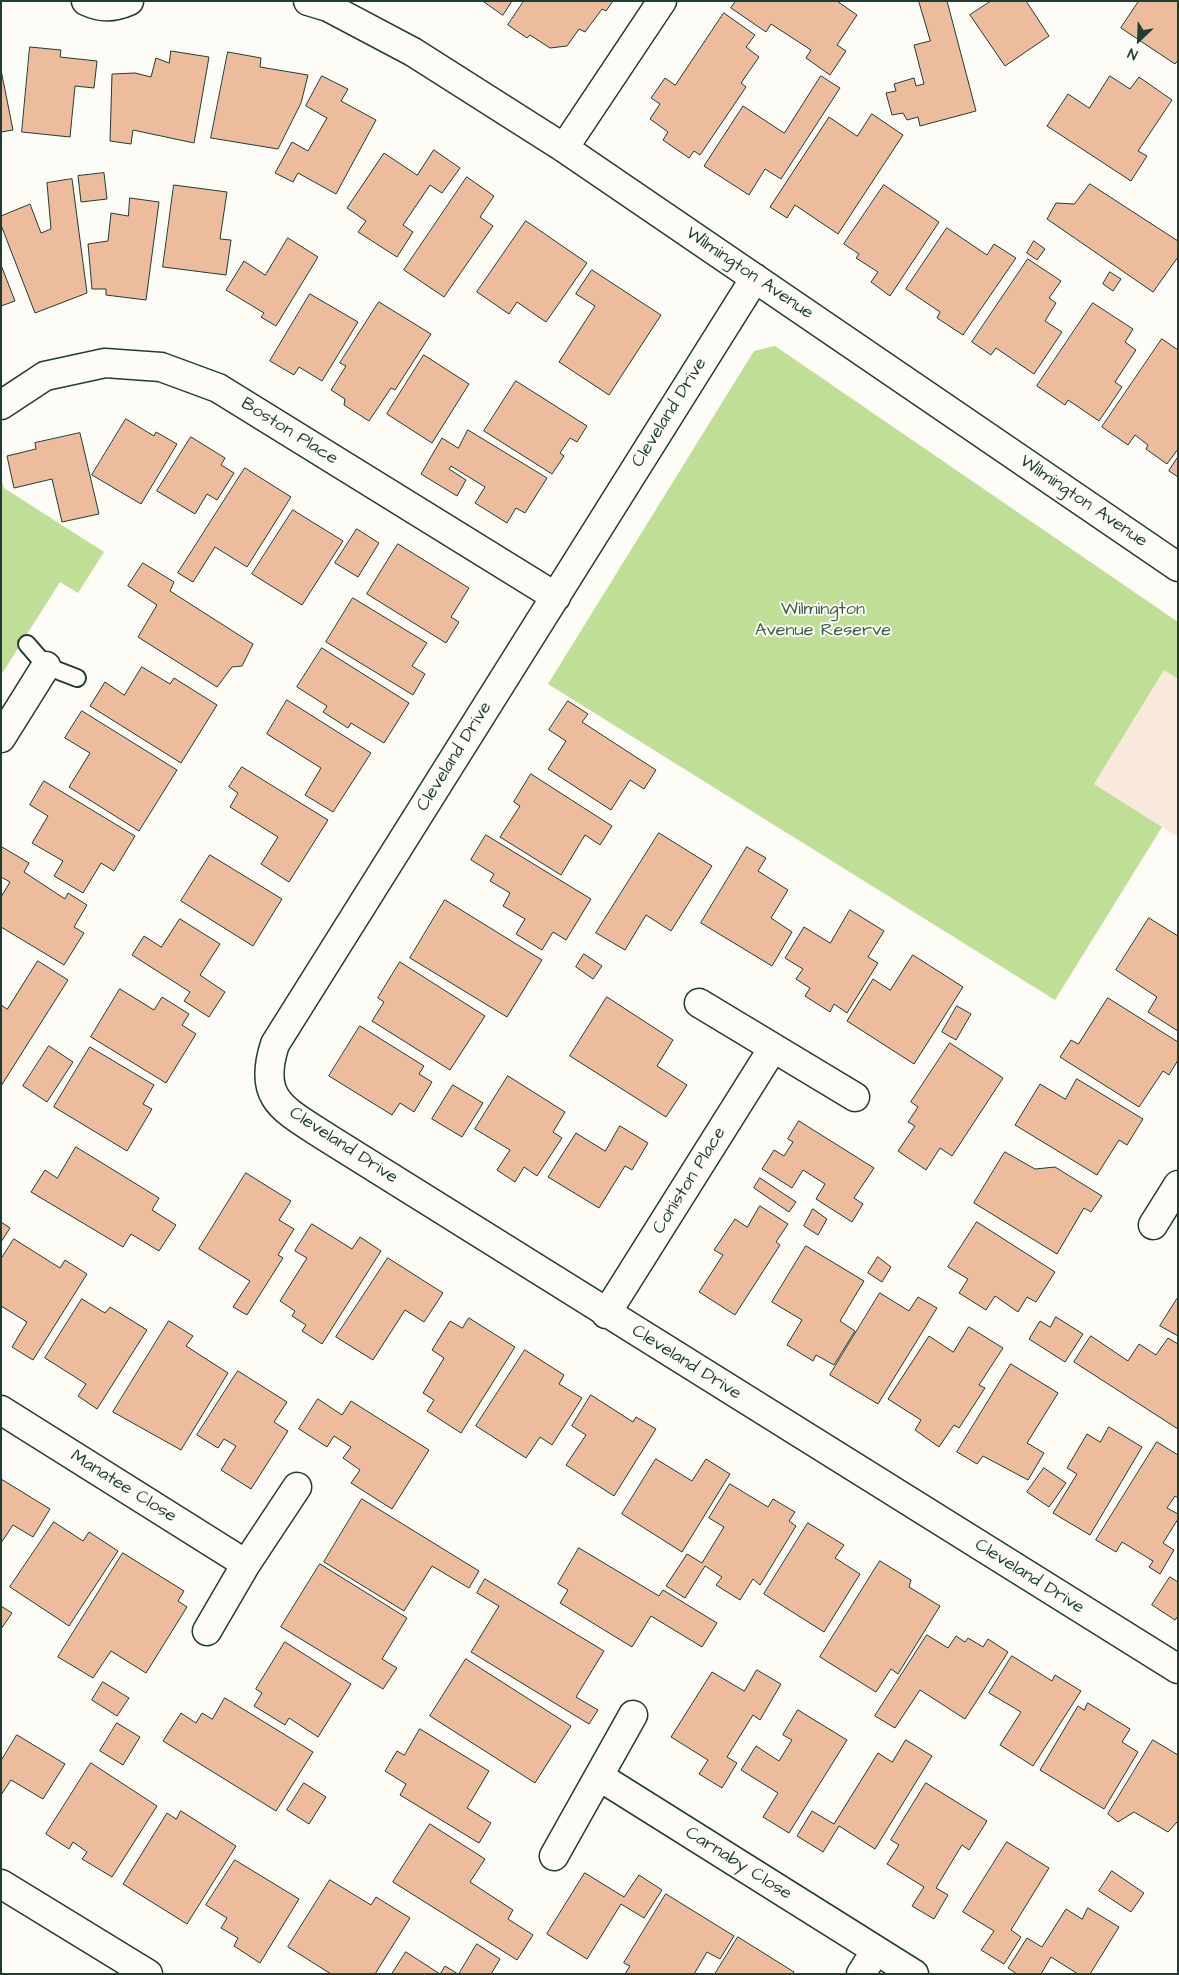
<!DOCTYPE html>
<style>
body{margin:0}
#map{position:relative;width:1179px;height:1975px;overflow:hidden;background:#fdfcf7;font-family:"Architects Daughter",sans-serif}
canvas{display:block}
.frame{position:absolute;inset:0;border:2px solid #1f3d34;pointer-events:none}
.north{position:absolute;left:1114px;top:15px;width:50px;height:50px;-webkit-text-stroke:4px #fdfcf7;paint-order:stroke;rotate:204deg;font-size:14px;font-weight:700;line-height:20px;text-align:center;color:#1f3d34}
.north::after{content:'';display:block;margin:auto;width:18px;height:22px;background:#1f3d34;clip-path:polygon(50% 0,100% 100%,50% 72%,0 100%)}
</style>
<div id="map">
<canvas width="1179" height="1975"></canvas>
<div class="frame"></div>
<div class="north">N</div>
</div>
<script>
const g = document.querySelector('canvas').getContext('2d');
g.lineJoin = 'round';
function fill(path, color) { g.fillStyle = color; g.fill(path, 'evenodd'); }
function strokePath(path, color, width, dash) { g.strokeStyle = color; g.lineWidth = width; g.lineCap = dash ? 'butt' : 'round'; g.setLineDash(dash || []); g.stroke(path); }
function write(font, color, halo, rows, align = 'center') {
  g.font = font + ' "Architects Daughter",sans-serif'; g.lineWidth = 4; g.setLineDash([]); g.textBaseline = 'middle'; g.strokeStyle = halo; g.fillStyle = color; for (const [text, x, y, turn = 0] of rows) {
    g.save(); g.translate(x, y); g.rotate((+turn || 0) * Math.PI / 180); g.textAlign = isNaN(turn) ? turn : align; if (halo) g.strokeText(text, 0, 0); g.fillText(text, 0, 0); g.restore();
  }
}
const built = new Path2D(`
 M1164,670L1178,679V837L1094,784Z`);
const green = new Path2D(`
 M775,346L1178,622V679L1164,670L1094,784L1162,827L1055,1000L548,684L754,351Z
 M1,480L4,488L104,552L78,593L60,582L1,675Z`);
const building = new Path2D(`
 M483,1H512L503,15Z
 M524,1H613L606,11L602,9L585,32L579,29L567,46L550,48L530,35L527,38L508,25Z
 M736,1H837L857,15L837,45L846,51L830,75L806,58L811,50L771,24L766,32L731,8Z
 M919,1H947L976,111L920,126L918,117L907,120L903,113L892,115L886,93L896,91L894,84L914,78L916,86L924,84L914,45L930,41Z
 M991,1H1026L1049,36L1005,66L970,15Z
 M1139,1H1178V60L1175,64L1121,28Z
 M724,13L755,35L746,47L759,57L741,83L746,87L700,155L694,151L689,158L663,140L668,132L650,119L660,104L651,98L665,78L675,85Z
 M30,47L61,50L60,57L97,61L94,88L75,86L70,137L22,132Z
 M171,51L209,57L194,143L133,130L131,144L110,141L112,74L135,73L151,77L156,58L169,63Z
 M228,52L261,58L260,67L308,75L301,103L278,149L211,138Z
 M1,70L13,130L1,132Z
 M322,76L348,89L341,101L376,120L336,194L298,173L293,182L275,173L292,142L308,151L327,118L306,106Z
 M821,76L840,88L781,179L765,169L749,195L704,166L743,106L784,133Z
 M1110,76L1130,89L1139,77L1172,100L1138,151L1147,156L1131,181L1047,126L1068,94L1089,108Z
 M872,114L903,135L838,234L795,205L787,218L770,207L829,117L857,136Z
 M434,150L460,168L442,193L430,185L403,225L413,232L397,257L358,232L366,221L347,208L384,153L417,175Z
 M104,173L107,199L81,202L78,176Z
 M467,177L494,196L480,217L493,226L444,297L404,270Z
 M72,179L87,293L35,313L1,225V216L30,204L41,233L51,229L47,183Z
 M1090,184L1178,241V257L1153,292L1047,219L1056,203L1074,204Z
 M174,185L227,192L220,239L231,240L226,275L163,267Z
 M884,185L939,222L890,296L871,282L878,272L856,258L859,254L844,244Z
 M130,198L159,202L146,300L106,295V289H92L88,244L108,241L111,213L128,216Z
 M526,221L587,263L546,322L517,302L509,314L477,292Z
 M947,228L987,255L994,244L1016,258L963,335L937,318L940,312L906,289Z
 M288,238L318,257L276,326L261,317L264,313L226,290L244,261L265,275Z
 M1034,241L1045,249L1037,260L1027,253Z
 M1028,259L1061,281L1049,298L1056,303L1045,321L1062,332L1034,374L996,348L991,355L972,342Z
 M1,265L15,301L1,306Z
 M592,270L661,315L609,395L559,362L595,306L576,294Z
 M1110,272L1121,279L1113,291L1103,284Z
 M310,294L358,322L322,381L299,367L294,375L270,361Z
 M379,302L431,334L395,390L391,388L369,421L344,405L345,399L331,390L346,366L340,363Z
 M1093,303L1133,329L1125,342L1136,350L1115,382L1122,387L1099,421L1068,400L1065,405L1037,386Z
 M1162,339L1178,350V449L1167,464L1146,449L1148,445L1135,435L1128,445L1102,427Z
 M424,355L469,384L432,443L387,414Z
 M516,381L587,426L577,442L570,438L560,453L564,456L552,474L484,431Z
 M126,419L154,436L156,432L177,444L141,504L92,475Z
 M468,430L547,478L525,513L516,508L507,523L475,503L485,487L451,466L449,469L466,480L457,496L421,474L442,438L458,448Z
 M80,433L99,514L62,522L52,479L14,488L7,456L36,449L35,443Z
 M191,437L225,458L221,465L234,473L217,500L207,494L195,514L157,491Z
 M1178,457V477L1169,471Z
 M245,468L291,497L247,567L215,547L193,582L178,573Z
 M293,510L343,541L302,605L252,574Z
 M357,529L379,543L358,577L335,563Z
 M398,544L469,588L451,617L459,622L446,643L367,594Z
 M143,563L174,582L170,591L253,644L242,666L232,667L217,687L138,637L157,605L128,586Z
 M353,598L427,643L412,666L425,674L413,695L326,642Z
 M322,648L409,703L384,743L351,723L348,728L323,712L327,706L297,687Z
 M142,667L170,684L174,678L217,705L181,763L90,706L105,682L124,695Z
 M287,700L371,753L333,812L305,795L321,768L267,734Z
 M568,701L588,714L582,722L656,770L644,789L630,780L611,810L548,769L566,741L549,730Z
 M82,711L177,770L139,831L69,787L90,753L65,738Z
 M242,767L328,820L289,882L261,864L278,837L230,807L238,793L229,787Z
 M531,774L612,826L600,845L585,835L561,875L500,837L520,806L514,802Z
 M44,781L135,836L114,871L101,863L83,893L54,876L63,861L32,843L48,816L30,805Z
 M659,833L712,866L671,931L646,915L625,950L596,933Z
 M486,835L591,899L566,940L553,932L542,950L516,934L525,919L503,906L510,893L490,881L494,874L471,860Z
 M2,847L29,863L24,872L65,899L68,893L87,905L74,927L84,933L64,965L1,927V897L10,882L1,877Z
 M747,847L766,858L758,871L788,890L771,918L792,932L772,966L701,923Z
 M210,855L282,899L253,946L181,901Z
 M445,900L542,960L507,1017L410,958Z
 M850,910L884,931L868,957L878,963L847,1013L834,1004L830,1012L805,996L810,988L796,979L803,969L785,958L804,927L830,943Z
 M1149,918L1178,936V1031L1148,1012L1157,997L1116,970Z
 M180,919L220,944L200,975L225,992L209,1017L184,1001L190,992L132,955L144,936L161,947Z
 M584,954L602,966L593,979L576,967Z
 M913,955L963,987L914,1064L847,1021L873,979L890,990Z
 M38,961L68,980L1,1086V1005L7,1009Z
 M400,962L485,1016L450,1070L372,1021L384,1002L378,998Z
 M120,989L154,1010L162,997L189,1014L182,1025L196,1034L166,1083L91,1037Z
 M607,997L673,1040L657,1066L687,1085L666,1117L570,1056Z
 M1108,998L1178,1042V1060L1169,1075L1163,1071L1139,1107L1060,1057L1071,1040L1078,1044Z
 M957,1006L971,1014L956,1040L942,1032Z
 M360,1026L424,1066L419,1074L432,1082L414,1112L400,1103L392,1115L329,1076Z
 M950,1043L1003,1078L952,1156L940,1148L926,1170L898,1151L915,1126L908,1122L918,1107L911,1102Z
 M49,1046L73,1062L47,1102L23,1086Z
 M90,1047L154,1085L143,1104L152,1109L127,1151L54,1107Z
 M508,1076L565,1112L553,1132L562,1138L537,1176L524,1167L515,1182L497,1170L510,1150L475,1129Z
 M1077,1079L1143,1119L1127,1145L1119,1140L1097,1175L1015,1125L1040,1084L1065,1099Z
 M453,1085L483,1103L462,1137L432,1119Z
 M799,1121L874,1168L854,1198L863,1204L852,1222L816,1199L825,1184L803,1170L792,1188L762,1169L774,1150L784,1156L793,1142L788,1139Z
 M620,1126L648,1143L632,1170L625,1166L599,1208L548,1177L576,1133L605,1151Z
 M76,1147L159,1198L152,1210L176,1225L159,1251L131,1234L123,1247L31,1192L45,1170L57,1178Z
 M1005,1152L1035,1169L1055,1167L1102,1196L1091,1212L1084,1208L1057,1254L974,1203Z
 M246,1173L291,1201L279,1220L294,1229L278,1255L283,1258L247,1315L233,1307L250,1281L199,1249Z
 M760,1178L796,1202L789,1212L754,1188Z
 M760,1206L788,1224L776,1242L780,1245L735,1315L699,1292L723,1255L714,1250L735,1219L747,1227Z
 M813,1209L827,1219L818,1235L804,1226Z
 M1,1222L10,1228L1,1242Z
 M977,1222L1055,1272L1036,1302L1027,1297L1018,1312L995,1296L986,1310L959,1293L968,1279L948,1267Z
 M312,1224L352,1249L360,1237L381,1251L322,1344L302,1331L306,1325L292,1316L295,1311L280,1301L307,1258L295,1251Z
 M14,1239L60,1268L65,1260L87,1274L33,1360L12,1347L27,1322L1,1306V1259Z
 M806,1246L864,1281L840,1321L855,1331L834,1365L816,1355L813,1361L787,1345L802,1320L772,1302Z
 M878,1257L891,1267L882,1282L868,1273Z
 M388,1258L443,1293L424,1322L405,1310L373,1360L336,1337Z
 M880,1293L909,1311L918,1297L937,1308L878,1404L830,1375Z
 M82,1299L105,1313L110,1307L147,1330L97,1409L78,1396L86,1384L45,1358Z
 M1177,1299L1178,1300V1336L1160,1326Z
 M1056,1317L1083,1334L1065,1362L1029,1339L1040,1321L1050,1327Z
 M469,1318L515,1347L461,1433L427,1411L434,1400L423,1393L444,1358L432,1350L450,1321L462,1328Z
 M169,1321L193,1336L186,1346L228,1373L181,1450L113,1412Z
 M969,1327L1003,1348L979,1385L985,1388L959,1428L954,1425L939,1447L915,1430L921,1420L888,1399L929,1336L953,1352Z
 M1091,1336L1128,1361L1139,1344L1156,1355L1168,1338L1178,1344V1429L1074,1362Z
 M525,1350L564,1375L559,1384L582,1398L552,1445L540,1437L526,1458L476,1426Z
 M1011,1364L1058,1393L1027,1443L1044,1453L1028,1480L983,1456L977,1464L957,1452Z
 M238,1371L287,1402L274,1422L288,1431L251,1489L221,1470L236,1446L224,1439L218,1448L197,1435Z
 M591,1395L633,1422L636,1417L656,1429L614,1496L566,1465L586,1435L572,1426Z
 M318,1399L342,1415L351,1401L429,1450L392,1509L351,1483L360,1470L343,1458L351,1447L334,1436L327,1447L299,1429Z
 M1109,1427L1142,1447L1090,1535L1053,1513L1077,1474L1067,1468L1087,1434L1100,1442Z
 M1157,1442L1178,1455V1498L1175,1496L1167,1508L1178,1514V1519L1163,1543L1174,1550L1160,1574L1149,1567L1153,1561L1122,1542L1116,1552L1096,1540Z
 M656,1459L692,1481L706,1459L730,1474L682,1552L622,1514Z
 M1044,1468L1066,1483L1049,1507L1027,1492Z
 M1,1479L50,1509L33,1537L13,1525L1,1543Z
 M730,1484L768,1507L773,1499L795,1512L789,1521L796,1526L760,1585L753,1579L740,1600L716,1585L722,1577L705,1566L685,1598L666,1586L687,1554L702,1563L724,1527L709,1518Z
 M362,1499L479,1571L469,1588L432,1566L404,1611L324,1562Z
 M54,1522L83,1541L89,1532L118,1551L69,1626L10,1587Z
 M808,1523L844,1545L835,1558L860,1574L824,1632L764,1594Z
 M579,1548L659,1596L663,1590L717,1623L702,1647L651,1616L632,1647L560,1603L568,1590L558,1584Z
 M123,1553L184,1591L178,1601L187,1607L146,1673L111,1651L93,1678L58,1657Z
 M880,1561L911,1580L909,1587L940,1606L898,1674L891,1669L876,1692L820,1657Z
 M320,1564L407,1618L382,1659L397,1668L383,1689L281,1627Z
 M1170,1577L1178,1582V1616L1175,1620L1152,1605Z
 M485,1579L604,1651L576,1697L598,1710L589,1724L471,1652L499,1606L477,1593Z
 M1,1606L12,1613L1,1629Z
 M927,1635L948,1648L956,1636L965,1642L968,1638L983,1647L988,1639L1008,1652L965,1719L920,1690L895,1728L875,1716Z
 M285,1642L351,1684L318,1737L289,1718L285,1725L254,1706L262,1693L256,1689Z
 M1012,1656L1052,1681L1055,1675L1081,1691L1033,1766L1000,1745L1021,1712L989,1693Z
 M466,1659L571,1726L535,1783L430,1716Z
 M757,1670L781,1684L760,1720L753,1715L727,1757L737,1763L722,1788L699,1774L708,1760L671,1737L712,1672L744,1691Z
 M103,1682L129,1698L117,1716L92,1700Z
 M225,1698L313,1752L276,1811L163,1741L181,1713L196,1723L202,1713L212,1719Z
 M1088,1703L1130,1729L1122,1742L1138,1752L1104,1809L1040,1770L1078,1706L1084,1710Z
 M798,1710L847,1740L789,1833L763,1817L778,1793L741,1770L756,1746L779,1761L792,1740L783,1735Z
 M117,1723L140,1737L123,1765L100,1751Z
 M420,1729L489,1771L467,1808L491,1823L479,1843L400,1795L406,1784L385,1771L397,1751L404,1755Z
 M17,1735L65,1764L43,1799L11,1780L1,1795V1761Z
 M906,1740L932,1756L875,1849L839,1826L823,1852L797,1836L812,1811L834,1824L878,1753L892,1762Z
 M1153,1740L1178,1755V1821L1168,1832L1134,1812L1118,1822L1108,1814Z
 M91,1763L157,1806L112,1877L82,1859L87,1852L73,1842L69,1849L46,1834Z
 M304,1783L326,1797L309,1824L287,1810Z
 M926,1783L987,1821L969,1850L962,1845L936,1888L948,1895L934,1919L912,1906L924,1887L887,1864L899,1845L891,1840Z
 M181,1811L236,1846L187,1924L123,1884L167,1813L176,1819Z
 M430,1824L485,1859L470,1882L513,1910L508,1919L533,1935L517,1960L393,1882Z
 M1007,1842L1049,1868L1011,1930L1021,1937L1004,1964L981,1950L994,1931L963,1912Z
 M235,1860L299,1899L260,1963L234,1946L238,1938L221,1928L227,1918L206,1905Z
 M1112,1871L1144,1893L1131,1912L1099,1891Z
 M585,1873L624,1897L639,1875L662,1890L644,1918L621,1904L587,1959L547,1934Z
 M330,1880L371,1905L376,1897L410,1918L375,1974H331L288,1947Z
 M666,1894L734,1936L720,1959L707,1952L694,1974H625L630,1966L624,1963Z
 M1088,1908L1119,1927L1090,1974H1078L1051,1957L1041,1974H1017L1008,1968L1027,1938L1042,1947L1066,1909L1082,1919Z
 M738,1937L794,1972L793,1974H715Z
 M477,1944L500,1959L491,1974H459Z
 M406,1952L440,1974L445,1966L458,1974H392Z`);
const lane = new Path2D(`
 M27,644L46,666L77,678`);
const street = new Path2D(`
 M86,1C101,8 113,8 129,1
 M308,1L328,7L413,52L564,148L1178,567
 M564,148L662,1
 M755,278L275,1044C257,1099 283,1109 326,1137L1178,1669
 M1,405L45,376L105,363L161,367L218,388L556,597
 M1,738L46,666
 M699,1003L855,1097
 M1153,1225L1178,1185
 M606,1314L773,1048
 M1,1410L246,1564
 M207,1631L246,1564L297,1487
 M600,1777L914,1974
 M554,1856L633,1715
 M1,1884L148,1974
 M861,1974L876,1950`);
const streetNames = [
 ["Wilmington Avenue",749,274,34],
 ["Cleveland Drive",670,413,-58],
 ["Boston Place",289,432,32],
 ["Wilmington Avenue",1083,502,34],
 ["Cleveland Drive",455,757,-58],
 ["Cleveland Drive",343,1146,33],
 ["Coniston Place",690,1181,-58],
 ["Cleveland Drive",686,1363,32],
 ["Manatee Close",123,1487,32],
 ["Cleveland Drive",1029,1577,32],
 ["Carnaby Close",738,1864,32]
];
const parkNames = [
 ["Wilmington",823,610],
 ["Avenue Reserve",823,631]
];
fill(built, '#f8e9dc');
fill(green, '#bfde96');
fill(building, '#ecbc9c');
strokePath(building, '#1f3d34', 1);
strokePath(lane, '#1f3d34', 20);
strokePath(street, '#1f3d34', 31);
strokePath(lane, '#fdfcf7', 16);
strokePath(street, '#fdfcf7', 28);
write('18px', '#1f3d34', '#fdfcf7', streetNames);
write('18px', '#3f5d48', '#fdfcf7', parkNames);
</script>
